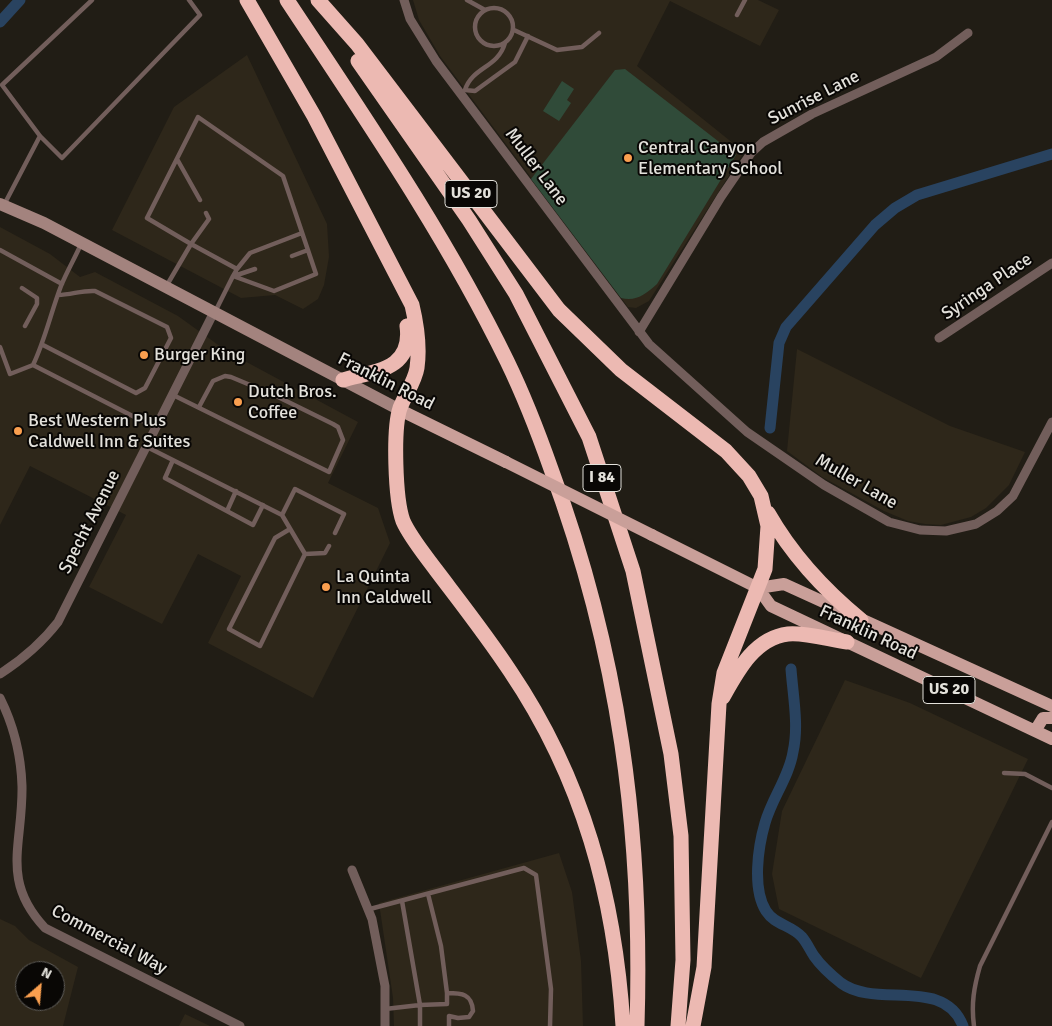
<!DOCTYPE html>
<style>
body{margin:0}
#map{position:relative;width:1052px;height:1026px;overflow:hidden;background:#211d15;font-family:Signika,sans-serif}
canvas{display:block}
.north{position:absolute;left:15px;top:961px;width:50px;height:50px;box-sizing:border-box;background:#090705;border:1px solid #605e5b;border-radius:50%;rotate:27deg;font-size:14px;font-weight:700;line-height:20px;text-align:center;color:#e3e1db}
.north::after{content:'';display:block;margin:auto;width:18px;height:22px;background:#fa9f4f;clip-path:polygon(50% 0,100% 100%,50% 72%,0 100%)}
</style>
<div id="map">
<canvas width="1052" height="1026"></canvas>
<div class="north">N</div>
</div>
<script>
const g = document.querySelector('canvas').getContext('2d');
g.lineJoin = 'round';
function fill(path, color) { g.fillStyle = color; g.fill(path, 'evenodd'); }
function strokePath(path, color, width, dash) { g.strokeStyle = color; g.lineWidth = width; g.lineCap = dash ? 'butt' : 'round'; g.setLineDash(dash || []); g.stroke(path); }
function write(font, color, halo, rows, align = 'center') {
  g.font = font + ' Signika,sans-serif'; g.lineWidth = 4; g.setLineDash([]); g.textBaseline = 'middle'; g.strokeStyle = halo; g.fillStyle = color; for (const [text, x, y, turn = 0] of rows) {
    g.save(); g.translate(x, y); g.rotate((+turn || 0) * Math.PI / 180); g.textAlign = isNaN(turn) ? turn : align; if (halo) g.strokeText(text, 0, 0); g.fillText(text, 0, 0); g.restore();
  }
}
const built = new Path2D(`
 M413,0H758L779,10L760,46L670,1L637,66L744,152L649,301L636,308L628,307L440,56L419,20Z
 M247,55L327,224L329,257L324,285L318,299L303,309L275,295L241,298L112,230L174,107Z
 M0,227L50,254L80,277L95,272L178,316L228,352L358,422L328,483L378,508L390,543L313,698L208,643L241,576L198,554L162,624L89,587L126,515L30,466L0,525Z
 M797,349L950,426L1025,452L1009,485L986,508L971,517L941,525L925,524L908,521L884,511L822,477L787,451Z
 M845,680L910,703L1028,759L921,978L779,909L772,874L782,811Z
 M559,853L572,892L581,961L583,1026H394L393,998L379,903Z
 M0,919L15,926L29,940L78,967L63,1026H0ZM25,971H55V1001H25Z
 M185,1014L210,1026H179Z`);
const green = new Path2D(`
 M625,69L736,155L657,284C646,294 636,302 621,298L531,179L615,70Z
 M562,81L574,89L567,100L571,103L559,121L543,111Z`);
const canal = new Path2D(`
 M0,22L20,0
 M770,428L779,343L786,327L875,225L895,208L917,195L1052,154
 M791,669C793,696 799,726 793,752C789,777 772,798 765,823C758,847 752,889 766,911C775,925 791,925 802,937C807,943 810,950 814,956C821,966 831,975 841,983C876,1009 944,976 963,1026`);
const lane = new Path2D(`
 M92,0L2,85L40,136L62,158L200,15L189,0
 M467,0L485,10
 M475 27a19 19 0 1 1 38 0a19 19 0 1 1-38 0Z
 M737,15L745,0
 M514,30L557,50L582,47L599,33
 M505,43C498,68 472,67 465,90L475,91L515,62L528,36
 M177,159L200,200
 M5,203L40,136
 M206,213L209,219L191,244L237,269L233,276
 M81,244C75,258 67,271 61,286C51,312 45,340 33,365L156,428
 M0,250L62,284
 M292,256L308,250
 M237,269L250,253L302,233
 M234,276L255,269
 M167,285L191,244L147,218L198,117L283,176L316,274L274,291L233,276L215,312
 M22,288L37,298V304L25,326
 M43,345L136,393L145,388L171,338L167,327L95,291C82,290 71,295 58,295
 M0,347L10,374L33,365
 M173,395L329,472L343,440L338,427L333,424L274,395L231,377L225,376L213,381L199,407
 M147,447L282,515L305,554L260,646L229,629L275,538L290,529
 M173,460L165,478L253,525L263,505
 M227,511L236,491
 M282,515L295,489L344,514L335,533
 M305,554L325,553L329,546
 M1004,773L1025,774L1052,788
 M428,894L441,946L447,993
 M402,901L420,1005L447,1004V993C462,993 472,994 473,1011L469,1017L458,1018L449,1016V1026
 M370,909L524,868L536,875L551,989L550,1026
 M385,1009L420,1005V1026
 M974,1026C971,1004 974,987 980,966L1052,822`);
const street = new Path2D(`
 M404,0L410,19L436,61L649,344L747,432L824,485L889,522L920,530L946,531L976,524L997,511L1013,496L1052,422
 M639,332L721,197L751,153L763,142L812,114L936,57L968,33
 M939,338L1052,263
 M0,674C23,659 41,644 58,622L214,312
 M0,698C14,726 21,755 22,786C23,845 0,880 45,928L240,1026
 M352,870L372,919L385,986V1026`);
const secondary = new Path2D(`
 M0,204L44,223L400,410`);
const primary = new Path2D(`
 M400,410L506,462
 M652,535L758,588L771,606L1052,739
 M758,588L784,584L1052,706
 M1035,731L1043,718H1052`);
const highway = new Path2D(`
 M247,0L314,116L412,305C417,326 420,347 417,368C415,381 405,395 400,408C393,429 395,499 403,521C410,537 425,555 436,570C461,603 487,636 510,671C583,779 615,897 623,1026
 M287,0C365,118 445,234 507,361C524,396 538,432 551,469C619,653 643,831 637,1026
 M318,0L357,44L559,310L621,370L726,451L749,476L761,496L768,526L765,569L724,673L719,704L704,967L693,1026
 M358,61L469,220L516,294L589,437L633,571L671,754L681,836L683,960L678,1026
 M343,380C375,371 413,370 407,326
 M768,513C792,555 823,589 861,620
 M723,697C738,670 755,638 788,634C804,632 831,640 847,642`);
const primaryBridge = new Path2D(`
 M506,462L652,535`);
const markers = [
 [628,158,5,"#fa9f4f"],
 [144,355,5,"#fa9f4f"],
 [238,402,5,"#fa9f4f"],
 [18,431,5,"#fa9f4f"],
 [326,587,5,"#fa9f4f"]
];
const shields = [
 [471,194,52],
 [602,478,38],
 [949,690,52]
];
const shieldNames = [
 ["US 20",471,194],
 ["I 84",602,478],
 ["US 20",949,690]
];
const streetNames = [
 ["Sunrise Lane",814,98,-27],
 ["Muller Lane",536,167,53],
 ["Syringa Place",987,287,-34],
 ["Franklin Road",386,382,27],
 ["Muller Lane",856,482,30],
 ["Specht Avenue",90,522,-63],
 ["Franklin Road",868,633,25],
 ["Commercial Way",109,940,28]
];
const poiNames = [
 ["Central Canyon",638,148],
 ["Elementary School",638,169],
 ["Burger King",154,355],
 ["Dutch Bros.",248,392],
 ["Coffee",248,413],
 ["Best Western Plus",28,421],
 ["Caldwell Inn & Suites",28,442],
 ["La Quinta",336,577],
 ["Inn Caldwell",336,598]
];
fill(built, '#2e271a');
fill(green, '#304b39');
strokePath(canal, '#294360', 11);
strokePath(lane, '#725e5b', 4.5);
strokePath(street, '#725e5b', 9);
strokePath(secondary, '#a3837e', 12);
strokePath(primary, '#c99f99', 12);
strokePath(highway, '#ecb9b2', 15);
strokePath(primaryBridge, '#c99f99', 12);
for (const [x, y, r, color] of markers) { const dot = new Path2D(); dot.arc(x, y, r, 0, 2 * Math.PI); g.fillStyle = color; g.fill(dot); strokePath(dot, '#090705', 2); }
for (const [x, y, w] of shields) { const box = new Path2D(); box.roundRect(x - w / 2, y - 13.5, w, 27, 4); g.fillStyle = '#090705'; g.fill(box); strokePath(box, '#e3e1db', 1); }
write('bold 16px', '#e3e1db', null, shieldNames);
write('18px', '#e3e1db', '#090705', streetNames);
write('18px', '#e3e1db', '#090705', poiNames, 'left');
</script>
